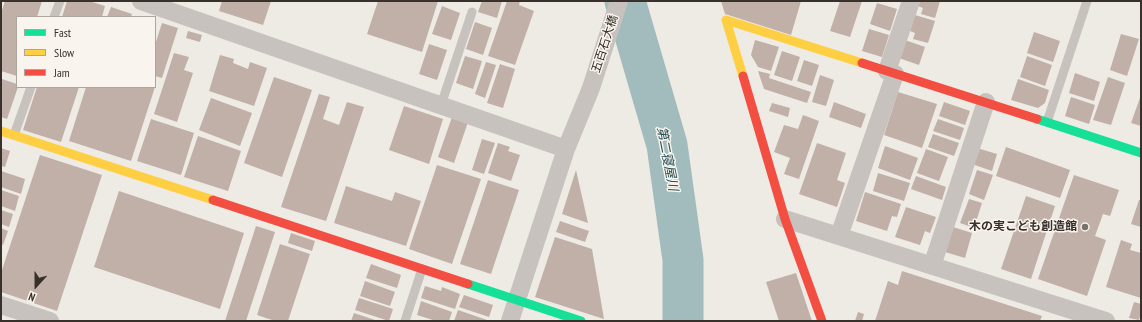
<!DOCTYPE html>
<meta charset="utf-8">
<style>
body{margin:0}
#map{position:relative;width:1142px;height:322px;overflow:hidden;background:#eeeae4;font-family:"PT Sans Narrow",sans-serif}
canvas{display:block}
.frame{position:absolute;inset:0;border:2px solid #38302b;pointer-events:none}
.legend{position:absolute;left:16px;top:16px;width:140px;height:72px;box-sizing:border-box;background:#f9f4ed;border:1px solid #aca69f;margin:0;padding:5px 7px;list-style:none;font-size:12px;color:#38302b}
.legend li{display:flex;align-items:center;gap:8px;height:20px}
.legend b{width:20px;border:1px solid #aca69f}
.north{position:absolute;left:16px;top:266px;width:40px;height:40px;-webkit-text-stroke:3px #f9f4ed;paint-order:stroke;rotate:201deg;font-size:11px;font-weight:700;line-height:16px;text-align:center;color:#38302b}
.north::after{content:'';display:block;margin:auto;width:14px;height:18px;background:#38302b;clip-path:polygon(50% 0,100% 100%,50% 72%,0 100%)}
</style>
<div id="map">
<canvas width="1142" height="322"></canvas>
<div class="frame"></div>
<ul class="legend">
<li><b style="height:5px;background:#16e098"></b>Fast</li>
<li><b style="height:5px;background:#ffcf43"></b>Slow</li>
<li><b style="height:5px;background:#f24e42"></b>Jam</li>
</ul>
<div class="north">N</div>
</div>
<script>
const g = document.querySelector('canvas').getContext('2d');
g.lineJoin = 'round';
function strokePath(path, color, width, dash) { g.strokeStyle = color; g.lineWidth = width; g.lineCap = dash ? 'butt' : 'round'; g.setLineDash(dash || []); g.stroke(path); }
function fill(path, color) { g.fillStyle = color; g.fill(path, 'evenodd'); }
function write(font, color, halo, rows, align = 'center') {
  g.font = font + ' "PT Sans Narrow","Noto Sans JP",sans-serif'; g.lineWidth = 3; g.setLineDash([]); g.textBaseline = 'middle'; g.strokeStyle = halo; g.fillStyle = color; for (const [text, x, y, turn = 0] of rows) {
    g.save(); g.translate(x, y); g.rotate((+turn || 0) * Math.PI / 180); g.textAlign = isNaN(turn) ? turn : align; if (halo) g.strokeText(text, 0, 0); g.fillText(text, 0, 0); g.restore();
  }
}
const river = new Path2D(`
 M625,1L667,145L683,260V321`);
const building = new Path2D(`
 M5,1H42L37,17H17V76L1,71V13Z
 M67,1H89L105,6L102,17H62Z
 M222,1H271L263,25L219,11Z
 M378,1H438L422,52L367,34Z
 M482,1H502L497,18L478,12Z
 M507,1H520L519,5L534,11L515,65L488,56Z
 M721,1H801L791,35L725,14Z
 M840,1H862L850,37L830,31Z
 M920,1H940L935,18L921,14L923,8L918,6Z
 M877,3L897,9L890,31L870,24Z
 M442,6L460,13L451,40L432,34Z
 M111,7L132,14L131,17H107Z
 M915,15L935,21L928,43L913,39L915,33L910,31Z
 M475,22L492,28L483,55L466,49Z
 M162,23L178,28L162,78L155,76V45Z
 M869,29L889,35L882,57L862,51Z
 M188,31L202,35L200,42L186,38Z
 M1034,32L1060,41L1053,62L1027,53Z
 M1121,34L1139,39L1127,76L1110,70Z
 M902,39L925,47L919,65L896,57Z
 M755,40L779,47L771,71L758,67L751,55Z
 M429,44L447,50L437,80L419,74Z
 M782,51L800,57L792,81L774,75Z
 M174,53L189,57L184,70L193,73L177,122L154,114Z
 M220,55L234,59L233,63L248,69L250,62L267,68L254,106L209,91Z
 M465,56L482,61L473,89L456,83Z
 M1027,56L1052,65L1045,86L1020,77Z
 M804,60L819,65L812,86L797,81Z
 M486,62L496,65L485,98L475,94Z
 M500,64L515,69L503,108L487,103Z
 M758,71L770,74L769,78L811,92L807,103L764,89Z
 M1075,73L1100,82L1094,101L1069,93Z
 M820,75L834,80L826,106L812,102Z
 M274,77L312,90L282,177L244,163Z
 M1108,77L1125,83L1111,125L1093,120Z
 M2,79L17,84V87H18L7,119L1,117Z
 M1018,79L1049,90L1045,103L1038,108L1011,100Z
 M37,87H79L61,142L23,130Z
 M86,87H155L131,161L69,141Z
 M898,92L937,104L922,148L884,135Z
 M319,94L330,97L323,119L339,125L347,102L364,107L326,221L281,207Z
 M1141,95V126L1131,123Z
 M1071,97L1095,105L1089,124L1065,116Z
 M211,98L252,113L240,146L199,130Z
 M834,102L866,114L861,128L829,117Z
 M944,102L970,111L965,125L939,116Z
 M772,103L790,108L788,117L769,111Z
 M404,106L443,119L429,164L389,150Z
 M803,115L819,121L799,179L784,174L790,158L774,152L784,125L798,129Z
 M452,117L468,122L454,163L438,157Z
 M151,119L194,133L181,175L137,161Z
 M938,119L964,128L960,140L933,131Z
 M933,134L959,143L954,156L928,147Z
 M198,136L241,151L228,191L184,177Z
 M482,139L495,143L484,174L472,170Z
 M498,143L510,147L508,151L520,155L511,181L488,173Z
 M817,143L846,153L837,180L845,183L837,207L799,194Z
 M885,146L918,158L910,180L878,168Z
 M1006,147L1070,170L1060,198L996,176Z
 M1,148L10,151L5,167L1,166Z
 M977,148L997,154L992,171L972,164Z
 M926,149L948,157L939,181L917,173Z
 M40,155L102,175L57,311L1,292V273Z
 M437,165L481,179L452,264L409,249Z
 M576,170L588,223L562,214Z
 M977,170L993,175L984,200L969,194Z
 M1,171L25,179L21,194L1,187Z
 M878,173L910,183L904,201L873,191Z
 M1074,175L1119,190L1110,216L1103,214L1095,236L1106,240L1087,296L1038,279Z
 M916,176L946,187L942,200L911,189Z
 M488,180L519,190L491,274L460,264Z
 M346,186L392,201L395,192L421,201L406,246L334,223Z
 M1,190L19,196L15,211L1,206Z
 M119,191L244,233L220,309L94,267Z
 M865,192L901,204L897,217L892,216L887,231L856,221Z
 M1026,196L1055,206L1031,279L1001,269Z
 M969,199L982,203L974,228L960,223Z
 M1139,200H1141V227L1131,224Z
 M906,207L936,217L930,233L925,231L920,245L895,237Z
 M1,210L13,214L9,227L1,224Z
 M560,221L589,231L585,242L556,232Z
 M256,226L275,232L246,321H225Z
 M953,227L972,233L965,258L945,252Z
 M1,228L8,231L3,245L1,244Z
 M291,233L315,241L312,251L288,243Z
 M555,237L592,249L604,319L535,297Z
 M1121,240L1132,244L1130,250L1141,253V298L1106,287Z
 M280,244L310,254L288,321H275L257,315Z
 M371,264L401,275L397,288L366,278Z
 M902,271L1042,316L1040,321H875L888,281L898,285Z
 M796,273L812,321H779L766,282Z
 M365,281L395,292L390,306L360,296Z
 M425,286L441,291L442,287L460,294L455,309L421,298Z
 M464,295L493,305L489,317L459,307Z
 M359,298L393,309L389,321L355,310Z
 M421,301L452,312L449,321H436L417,315Z
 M1134,302L1141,304V312L1139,320L1129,318Z
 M458,310L490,321H454Z
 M858,312L864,314L862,321H855Z
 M354,313L378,321H351Z`);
const lane = new Path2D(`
 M54,17L60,1
 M441,105L472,12
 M1047,122L1087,1
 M14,135L31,87
 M405,321L422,269`);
const street = new Path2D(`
 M141,1L566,149
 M887,71L911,1
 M785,219L1106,321
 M839,236L895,74
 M932,266L986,102
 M1,305L50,321
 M510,321L566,149L591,88L619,1`);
const fast = new Path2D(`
 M1037,119L1141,153
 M468,284L581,321`);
const slow = new Path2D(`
 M743,76L726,20L862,63
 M1,131L213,200`);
const jam = new Path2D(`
 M862,63L1037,119
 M743,76L785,219L822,321
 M213,200L468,284`);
const markers = [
 [1085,227,4,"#78716c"]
];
const streetNames = [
 ["五百石大橋",605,44,-72]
];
const poiNames = [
 ["木の実こども創造館",1077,227]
];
const waterNames = [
 ["第二寝屋川",667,159,79]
];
strokePath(river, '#a2bcbd', 41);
fill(building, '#c0b0a8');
strokePath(lane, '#c7c2bd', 9);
strokePath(street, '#c7c2bd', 18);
strokePath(fast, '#16e098', 9);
strokePath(slow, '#ffcf43', 9);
strokePath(jam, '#f24e42', 9);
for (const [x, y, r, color] of markers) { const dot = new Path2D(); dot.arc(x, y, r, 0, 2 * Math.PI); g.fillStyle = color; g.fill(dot); strokePath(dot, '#f9f4ed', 1.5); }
write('12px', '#38302b', '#f9f4ed', streetNames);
write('bold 12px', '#38302b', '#f9f4ed', poiNames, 'right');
write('italic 13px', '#244f56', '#f9f4ed', waterNames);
</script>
